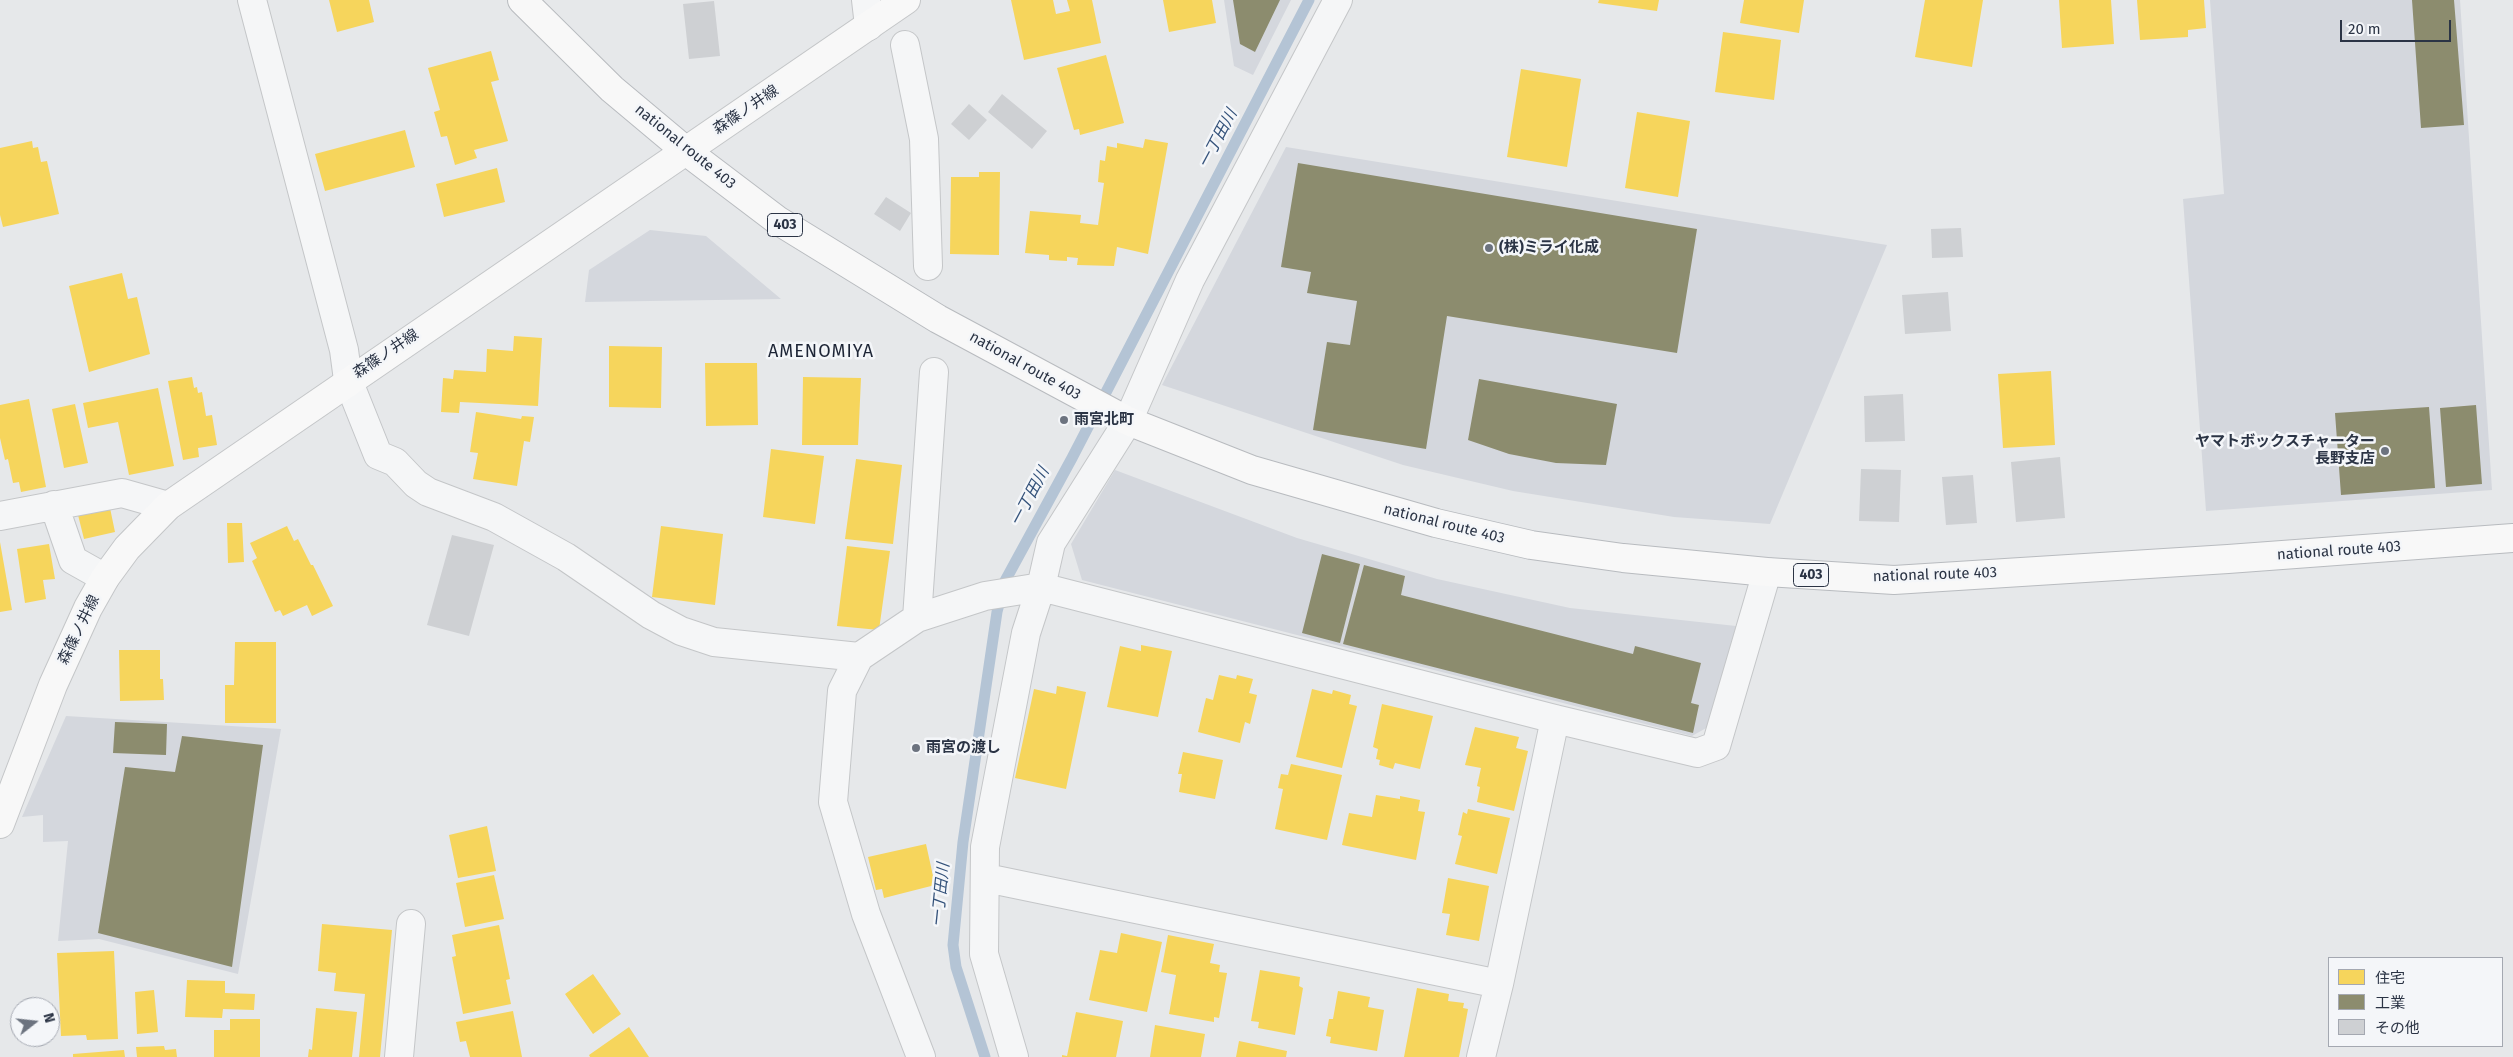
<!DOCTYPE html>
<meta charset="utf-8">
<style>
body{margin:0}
#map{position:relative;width:2513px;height:1057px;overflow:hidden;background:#e6e8ea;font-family:"Fira Sans","Noto Sans JP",sans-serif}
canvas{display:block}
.legend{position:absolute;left:2328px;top:957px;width:175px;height:90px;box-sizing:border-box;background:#f4f6f9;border:1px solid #a4a8b1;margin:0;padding:6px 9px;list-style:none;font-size:15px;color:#2b3445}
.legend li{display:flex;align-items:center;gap:10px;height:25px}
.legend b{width:25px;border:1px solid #a4a8b1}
.north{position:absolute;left:10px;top:997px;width:50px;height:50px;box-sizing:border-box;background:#f4f6f9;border:1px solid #a4a8b1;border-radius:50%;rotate:74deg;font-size:14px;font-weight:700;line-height:20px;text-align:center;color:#2b3445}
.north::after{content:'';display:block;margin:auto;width:18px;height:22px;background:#6c737f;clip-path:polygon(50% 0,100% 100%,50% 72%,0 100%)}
.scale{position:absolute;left:2340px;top:20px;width:111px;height:22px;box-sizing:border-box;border:2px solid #2b3445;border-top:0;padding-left:6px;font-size:15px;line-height:18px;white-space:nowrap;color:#2b3445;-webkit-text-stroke:4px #f4f6f9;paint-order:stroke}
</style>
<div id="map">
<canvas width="2513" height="1057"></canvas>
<ul class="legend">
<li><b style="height:14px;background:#f6d55c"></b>住宅</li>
<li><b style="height:14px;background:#8c8c6e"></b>工業</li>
<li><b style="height:14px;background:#ced0d3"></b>その他</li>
</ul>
<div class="north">N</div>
<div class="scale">20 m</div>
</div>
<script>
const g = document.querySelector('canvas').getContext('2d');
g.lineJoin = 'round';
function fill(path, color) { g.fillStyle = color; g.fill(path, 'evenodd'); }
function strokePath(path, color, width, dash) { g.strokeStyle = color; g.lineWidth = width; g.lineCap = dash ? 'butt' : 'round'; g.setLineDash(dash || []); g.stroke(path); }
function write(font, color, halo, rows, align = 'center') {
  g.font = font + ' "Fira Sans","Noto Sans JP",sans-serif'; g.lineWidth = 5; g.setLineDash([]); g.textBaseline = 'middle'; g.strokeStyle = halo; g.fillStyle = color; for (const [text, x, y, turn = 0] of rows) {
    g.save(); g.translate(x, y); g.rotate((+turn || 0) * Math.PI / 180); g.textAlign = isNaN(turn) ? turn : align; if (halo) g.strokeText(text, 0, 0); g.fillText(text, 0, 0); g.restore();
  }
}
const built = new Path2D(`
 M1224,0H1291L1253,75L1234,66Z
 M2210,0H2460L2492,490L2206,511L2183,199L2224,194Z
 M1286,147L1887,245L1770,524L1674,517L1513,491L1403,465L1162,385Z
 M650,230L706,236L781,299L585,302L589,270Z
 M1115,470L1297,538L1437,579L1570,608L1736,626L1708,727L1692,736L1082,580L1071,544Z
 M66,716L281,729L238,974L99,939L58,941L68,841L43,842V815L22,817Z`);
const homes = new Path2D(`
 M329,0H369L374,22L337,32Z
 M1011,0H1053L1056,14L1070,11L1067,0H1092L1101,43L1024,60Z
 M1163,0H1212L1216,23L1169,32Z
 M1599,0H1659L1657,11L1598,3Z
 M1744,0H1804L1799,33L1740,23Z
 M1925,0H1983L1972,67L1915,57Z
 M2059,0H2111L2114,44L2062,48Z
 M2137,0H2204L2206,28L2188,30V37L2140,40Z
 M1723,32L1781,40L1774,100L1715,92Z
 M491,51L499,80L491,82L508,141L474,150L477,158L455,165L447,136L441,137L434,112L440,110L428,68Z
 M1106,55L1124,123L1080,135L1079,129L1074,130L1057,68Z
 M1521,69L1581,79L1567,167L1507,157Z
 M1637,112L1690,121L1678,197L1625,188Z
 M405,130L415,167L325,191L315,154Z
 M1145,139L1168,143L1148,254L1117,247L1114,266L1077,265L1078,258L1067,257V261L1049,260V255L1025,253L1030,211L1081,215L1080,223L1098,225L1104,183L1098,182L1100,160L1105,161L1107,146L1117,148V143L1143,148Z
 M32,141L33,148L38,147L41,162L47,161L59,214L3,227L0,215V148Z
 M497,168L505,202L444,217L436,184Z
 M979,172H1000L999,255L950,254L951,177H979Z
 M122,273L128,299L137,297L150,354L89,372L69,286Z
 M514,336L542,338L538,406L460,402L459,413L441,412L443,378L453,379L454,370L486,372L487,349L513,351Z
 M609,346L662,347L661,408L609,407Z
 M705,363H757L758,425L706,426Z
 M2051,371L2055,445L2003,448L1998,374Z
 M192,377L194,388L197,387L198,393L202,392L206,416L212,415L217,445L198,448L199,457L183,460L168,381Z
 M803,377L861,378L858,445H802Z
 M158,388L174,466L129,475L118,422L88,428L83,403Z
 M29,399L46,487L21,492L19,482L13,483L8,459L5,460L0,438V405Z
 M75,404L88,463L64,468L52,409Z
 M476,412L521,419L522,416L534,417L530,442L524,441L517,486L473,479L478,453L470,452Z
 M771,449L824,456L815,524L763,517Z
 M856,459L902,465L893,544L845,539Z
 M110,508L115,532L84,539L78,515Z
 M227,523H242L244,562L228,563Z
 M287,526L294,541L298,539L311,565H313L333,606L312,616L307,605L283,616L280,610L275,612L252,561L257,558L250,543Z
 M661,526L723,534L715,605L652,597Z
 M0,542L12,610L0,612Z
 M49,544L55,579L43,580L46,599L25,603L17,549Z
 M847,546L890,551L879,630L837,626Z
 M235,642H276V723H225V685H234Z
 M1141,645L1172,651L1158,717L1107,707L1120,646L1141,651Z
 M119,650H160V679H163L164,700L120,701Z
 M1219,675L1236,679L1237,675L1253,679L1249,693L1257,695L1250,724L1245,722L1240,743L1198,732L1206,698L1213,700Z
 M1057,686L1086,692L1066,789L1015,778L1034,689L1056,694Z
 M1312,689L1332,694L1333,690L1351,695L1349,704L1357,706L1342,768L1296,757Z
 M1382,704L1433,716L1420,769L1395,763L1393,769L1379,765L1380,760L1376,759L1378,749L1373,747Z
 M1475,727L1519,737L1516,748L1528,751L1514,811L1477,802L1480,787L1477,786L1481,768L1465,765Z
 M1183,752L1223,760L1215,799L1179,792L1182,774H1178Z
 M1291,764L1342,775L1327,840L1275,829L1283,789L1278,788L1281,774L1288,775Z
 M1376,795L1400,799V796L1420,800L1418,811L1425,812L1416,860L1342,845L1349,813L1372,817Z
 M1468,809L1510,818L1497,874L1455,864L1462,836L1458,835L1463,812L1467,814Z
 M487,826L496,871L458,878L449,835Z
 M926,844L935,885L884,898L882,889L876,890L868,857Z
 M494,875L504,919L465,927L456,883Z
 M1448,878L1489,886L1479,941L1446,935L1450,914L1442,913Z
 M322,924L392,930L380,1057H359L365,994L334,991L336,973L318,971Z
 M499,925L510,979L506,980L511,1004L463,1014L452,957L456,956L452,935Z
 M1121,933L1162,942L1147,1012L1089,1000L1100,950L1117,953Z
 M1168,935L1214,944L1210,963L1220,965L1219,972L1227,973L1219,1018L1214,1017V1022L1169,1014L1176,975L1161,972Z
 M114,951L118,1039L87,1040L86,1035L61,1036L57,953Z
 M1260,970L1300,977L1299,986L1303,988L1295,1035L1258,1028L1259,1022L1251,1021Z
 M593,974L621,1014L593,1034L565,994Z
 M187,980L225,981V993L255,994L254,1010L223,1009L222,1018L185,1017Z
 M1417,988L1449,994L1448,1001L1464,1003L1463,1008L1468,1009L1459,1057H1404Z
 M154,990L158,1032L137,1034L135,992Z
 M1338,991L1370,997L1368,1007L1384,1010L1377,1051L1330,1043L1331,1037L1326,1036L1329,1019H1333Z
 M316,1008L357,1012L352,1057H308L309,1049L312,1050Z
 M513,1011L522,1057H470L466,1041L460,1042L456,1022Z
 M1076,1012L1123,1021L1116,1057H1062V1055L1067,1056Z
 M230,1019H260V1057H214V1030H230Z
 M1155,1025L1205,1034L1201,1057H1150Z
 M629,1027L649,1057H590L589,1055Z
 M1239,1041L1287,1051L1286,1057H1236Z
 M164,1046L165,1050L176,1049L177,1057H137L136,1047Z
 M124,1050L125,1057H73V1054Z`);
const industry = new Path2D(`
 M1233,0H1280L1255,52L1240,44Z
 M2412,0H2454L2464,125L2421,128Z
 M1298,163L1697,229L1677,353L1447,316L1426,449L1313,430L1327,342L1350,345L1357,301L1307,293L1311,272L1281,267Z
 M1479,379L1617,404L1606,465L1556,463L1509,454L1468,440Z
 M2476,405L2482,484L2446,487L2440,408Z
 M2429,407L2435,488L2341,495L2335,413Z
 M1322,554L1360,564L1340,643L1302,633Z
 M1364,565L1405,576L1401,595L1633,654L1635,646L1701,663L1691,703L1699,705L1693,733L1343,644Z
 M115,722L167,724L166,755L113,753Z
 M182,736L263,745L232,967L98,933L125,767L175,772Z`);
const stream = new Path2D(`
 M985,1057L956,967L953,945L963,842L997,612L1005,581L1072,458L1309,0`);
const building = new Path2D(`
 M714,1L720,56L689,59L683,4Z
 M1002,94L1047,131L1032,149L988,112Z
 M969,104L987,120L969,140L951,124Z
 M886,197L911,213L900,231L874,214Z
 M1961,228L1963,257L1932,258L1931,229Z
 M1948,292L1951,331L1905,334L1902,295Z
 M1903,394L1905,441L1865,442L1864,396Z
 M2060,457L2065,518L2016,522L2011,462Z
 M1861,469L1901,470L1899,522L1859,521Z
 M1973,475L1977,523L1946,525L1942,477Z
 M452,535L494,545L469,636L427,625Z`);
const street = new Path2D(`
 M252,0L344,350L348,380L378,455L395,462L416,484L428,492L494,517L566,557L651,615L681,631L714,642L859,657L917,618L985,596L1041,587L1555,719L1697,753L1716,746L1767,572
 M866,0L869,26
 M905,45L924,139L928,266
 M54,505L73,560L105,578
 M0,516L122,493L168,506
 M917,618L934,372
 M859,657L842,691L833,802L866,914L921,1057
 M986,878L1499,984
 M399,1057L411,924
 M1014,1057L984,954L985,847L1026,633L1041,587L1051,543L1128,421L1190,280L1338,0
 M1481,1057L1499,984L1555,719`);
const secondary = new Path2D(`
 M0,824L53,685L88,608L105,578L127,548L168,506L906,0`);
const highway = new Path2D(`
 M522,0L612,89L686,151L777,220L938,319L1128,421L1252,470L1436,523L1531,545L1623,558L1767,572L1894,580L2228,559L2513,538`);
const markers = [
 [1489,248,5,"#6c737f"],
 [1064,420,5,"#6c737f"],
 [2385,451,5,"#6c737f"],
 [916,748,5,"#6c737f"]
];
const shields = [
 [785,225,35],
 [1811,575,35]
];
const shieldNames = [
 ["403",785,225],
 ["403",1811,575]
];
const streetNames = [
 ["森篠ノ井線",746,110,-34],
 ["national route 403",685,147,39],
 ["森篠ノ井線",386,354,-34],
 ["national route 403",1025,366,29],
 ["national route 403",1444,524,14],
 ["national route 403",2339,551,-4],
 ["national route 403",1935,575,-2],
 ["森篠ノ井線",79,630,-64]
];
const poiNames = [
 ["(株)ミライ化成",1499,248],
 ["雨宮北町",1074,420],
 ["ヤマトボックスチャーター",2375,442,"right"],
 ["長野支店",2375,459,"right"],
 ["雨宮の渡し",926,748]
];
const waterNames = [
 ["一丁田川",1218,139,-62],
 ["一丁田川",1030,497,-62],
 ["一丁田川",941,895,-84]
];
const quarterNames = [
 ["AMENOMIYA",821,352]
];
fill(built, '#d4d7dd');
fill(homes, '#f6d55c');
fill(industry, '#8c8c6e');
strokePath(stream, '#b4c4d5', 11);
fill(building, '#ced0d3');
strokePath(street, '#c4c6c8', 30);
strokePath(secondary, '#c4c6c8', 30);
strokePath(highway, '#b8bbbf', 30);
strokePath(street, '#f5f6f7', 28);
strokePath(secondary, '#f8f8f8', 28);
strokePath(highway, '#f8f8f8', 28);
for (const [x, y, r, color] of markers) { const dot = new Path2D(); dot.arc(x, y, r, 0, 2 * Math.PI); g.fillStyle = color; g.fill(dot); strokePath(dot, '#f4f6f9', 2); }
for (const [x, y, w] of shields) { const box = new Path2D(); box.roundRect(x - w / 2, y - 11.5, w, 23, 4); g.fillStyle = '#f4f6f9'; g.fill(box); strokePath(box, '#2b3445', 1); }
write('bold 14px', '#2b3445', null, shieldNames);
write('15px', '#2b3445', '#f4f6f9', streetNames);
write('bold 15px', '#2b3445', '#f4f6f9', poiNames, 'left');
write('italic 16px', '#34527a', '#f4f6f9', waterNames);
g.letterSpacing = '1px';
write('18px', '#1d2536', '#f4f6f9', quarterNames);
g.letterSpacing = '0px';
</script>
